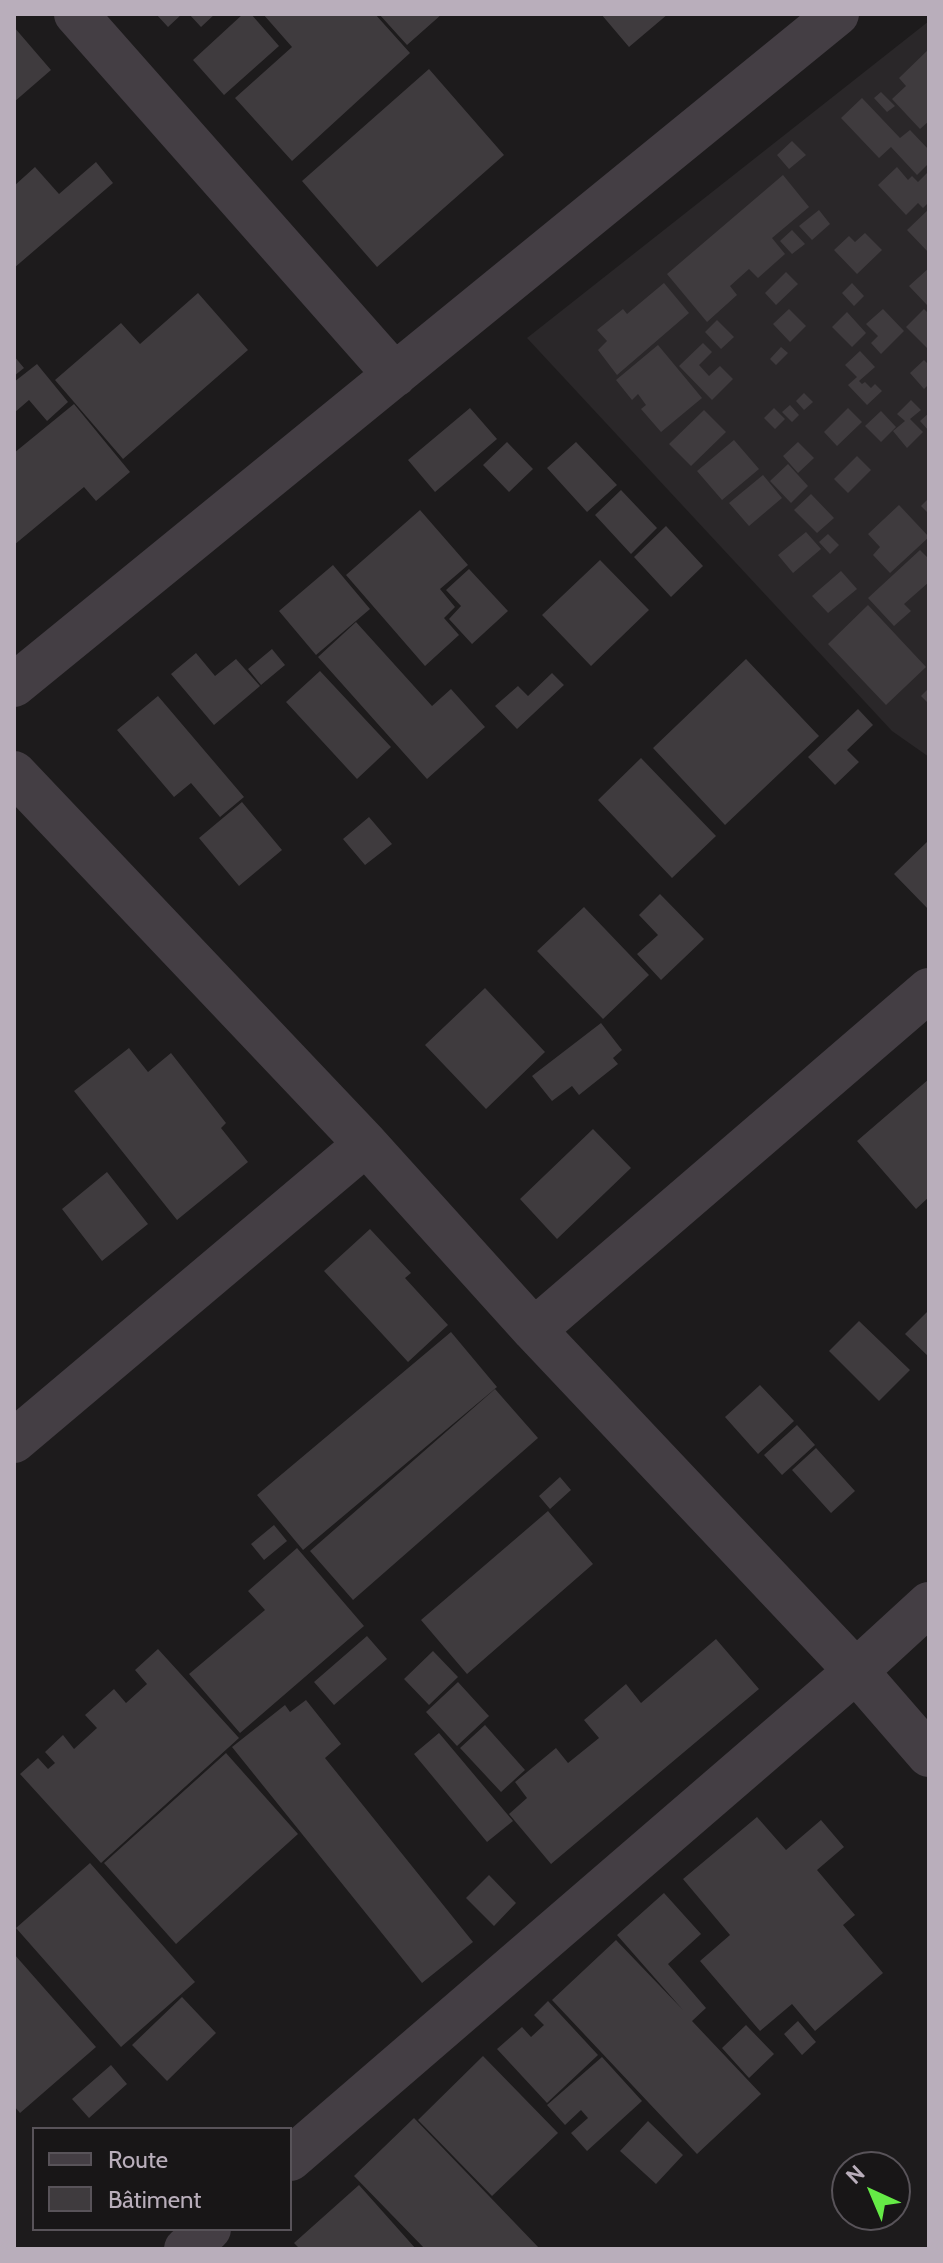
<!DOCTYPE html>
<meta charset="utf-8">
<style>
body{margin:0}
#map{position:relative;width:943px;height:2263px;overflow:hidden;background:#1d1b1c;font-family:Cabin,sans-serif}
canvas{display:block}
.frame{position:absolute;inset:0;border:16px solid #b9aebb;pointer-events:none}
.legend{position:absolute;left:32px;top:2127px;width:260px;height:104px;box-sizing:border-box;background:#181617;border:2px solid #585359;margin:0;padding:10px 14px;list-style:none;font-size:24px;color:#b9aebb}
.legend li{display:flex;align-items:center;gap:16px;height:40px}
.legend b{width:40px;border:2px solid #585359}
.north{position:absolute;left:831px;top:2151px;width:80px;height:80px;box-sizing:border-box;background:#181617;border:2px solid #585359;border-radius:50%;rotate:316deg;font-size:22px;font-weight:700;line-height:32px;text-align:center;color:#b9aebb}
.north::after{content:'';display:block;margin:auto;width:28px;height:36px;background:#65ea46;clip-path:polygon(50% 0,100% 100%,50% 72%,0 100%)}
</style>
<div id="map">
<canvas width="943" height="2263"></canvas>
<div class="frame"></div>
<ul class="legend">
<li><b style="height:10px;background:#443e44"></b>Route</li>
<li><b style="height:22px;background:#3f3b3e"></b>Bâtiment</li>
</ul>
<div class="north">N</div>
</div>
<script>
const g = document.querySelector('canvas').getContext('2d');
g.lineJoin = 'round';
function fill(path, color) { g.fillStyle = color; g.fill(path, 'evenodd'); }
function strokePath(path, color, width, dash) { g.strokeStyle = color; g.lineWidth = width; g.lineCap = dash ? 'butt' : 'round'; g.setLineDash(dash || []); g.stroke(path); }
const built = new Path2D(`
 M929,21V757L892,731L527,338Z`);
const building = new Path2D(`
 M156,14H182L168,27Z
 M189,14H215L201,27Z
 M243,14H251L279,46L224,95L193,60Z
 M263,14H375L410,53L292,161L235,98L292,47Z
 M379,14H442L407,45Z
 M601,14H668L629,47Z
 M14,27L51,70L14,102Z
 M929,49V121L920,129L892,99L906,86L899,78Z
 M429,69L504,155L377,267L302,181Z
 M881,92L895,106L887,112L874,98Z
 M862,98L900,138L910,130L929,150V163L917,175L891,147L879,158L841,118Z
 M792,141L806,155L789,169L777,155Z
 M96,162L113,183L14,268V186L35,167L59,194Z
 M897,167L908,180L912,176L918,182L929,171V202L923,208L918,203L906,215L878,185Z
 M783,175L809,207L772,238L785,254L758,278L749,269L730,286L737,295L707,322L667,274Z
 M929,209V253L907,230Z
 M819,210L830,224L812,240L799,226Z
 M792,230L805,244L792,254L780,241Z
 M865,233L882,250L857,274L834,250L849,236L855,242Z
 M929,268V303L927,305L909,286Z
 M786,272L798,284L776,305L765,293Z
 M664,283L689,313L617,375L598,350L607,341L597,330L623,309L627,314Z
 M852,283L864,296L854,306L842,293Z
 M198,293L248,350L123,459L55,380L121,323L140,344Z
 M789,309L806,326L790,342L773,324Z
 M883,309L904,331L881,354L871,343L878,336L866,324Z
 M924,309L929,314V345L927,348L906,327Z
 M847,312L866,333L852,347L832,327Z
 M717,320L734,337L721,349L705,332Z
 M703,343L712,352L699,365L709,376L720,366L733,379L712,400L679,366Z
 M658,345L702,398L661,432L641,409L646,405L638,394L632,400L616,380Z
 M781,347L788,353L776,365L770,359Z
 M860,351L875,367L859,381L862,384L865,382L871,388L875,384L882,391L867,405L848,385L857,377L845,365Z
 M14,356L24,368L14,376Z
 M924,360L929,365V384L924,389L910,373Z
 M37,364L68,402L47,421L29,400L14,413V382Z
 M804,393L813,402L804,410L796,401Z
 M911,400L921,410L910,419L923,432L907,448L893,431L905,421L897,414Z
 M74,404L130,472L96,501L84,487L14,545V453Z
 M790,405L799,415L792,422L782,412Z
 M470,408L497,439L435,492L408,460Z
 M774,408L785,419L775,429L764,418Z
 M848,408L862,422L837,446L824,432Z
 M704,410L726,432L691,466L669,444Z
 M881,411L896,427L881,442L865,426Z
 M929,413V431L920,421Z
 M734,440L759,469L722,500L697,471Z
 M507,442L533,469L509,492L483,465Z
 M576,442L617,485L587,512L547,468Z
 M798,442L814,458L798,473L783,456Z
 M857,456L871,470L848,493L834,479Z
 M788,464L808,486L791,503L770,481Z
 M763,475L782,498L749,526L729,503Z
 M621,490L657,528L631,554L595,515Z
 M811,494L834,518L817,533L794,510Z
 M929,498V514L921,506Z
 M899,505L929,537L890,573L873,555L880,547L868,534Z
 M420,510L468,565L440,589L455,607L444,618L459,635L425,666L346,575Z
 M666,526L703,566L671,597L634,557Z
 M806,532L821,549L793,573L778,555Z
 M828,534L839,545L830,554L819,542Z
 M920,550L929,559V582L904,604L911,611L894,626L868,598Z
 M600,560L649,610L591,666L542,615Z
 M333,565L370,609L316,655L279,611Z
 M469,569L508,611L472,644L449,619L461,606L446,590Z
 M841,571L857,589L828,613L812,596Z
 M868,605L926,667L886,705L828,644Z
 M356,622L432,706L451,689L485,727L427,779L318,657Z
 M272,649L285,665L261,685L248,669Z
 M196,653L215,676L236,659L260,686L214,725L171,674Z
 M746,659L819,736L725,825L653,748Z
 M320,671L391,747L357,779L286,702Z
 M552,673L564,685L517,729L495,706L518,686L528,696Z
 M929,688V704L921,696Z
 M158,696L244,797L220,817L191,783L174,797L117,730Z
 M858,709L873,725L847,750L859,762L835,785L808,757Z
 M641,758L716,836L672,878L598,800Z
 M242,802L282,850L239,886L199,838Z
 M369,817L392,844L365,865L343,839Z
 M929,840V910L894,874Z
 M660,894L704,939L661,980L637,954L658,935L639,915Z
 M584,907L649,975L603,1019L537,951Z
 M485,988L545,1052L486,1109L425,1045Z
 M601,1023L622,1050L613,1058L618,1064L579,1095L572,1086L552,1101L532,1076Z
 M129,1048L148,1072L171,1053L226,1123L221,1128L248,1162L177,1220L74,1091Z
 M929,1079V1197L916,1209L857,1141Z
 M593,1129L631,1168L557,1239L520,1199Z
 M107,1172L148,1224L102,1261L62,1209Z
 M370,1229L411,1273L405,1278L448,1325L408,1362L324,1271Z
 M929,1310V1357L905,1334Z
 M859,1321L910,1370L879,1401L829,1351Z
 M451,1332L497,1387L303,1550L257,1495Z
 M760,1385L794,1421L758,1454L725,1417Z
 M495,1389L538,1438L353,1600L310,1551Z
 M797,1425L815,1445L782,1475L764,1455Z
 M816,1448L855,1491L831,1513L792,1470Z
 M560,1477L571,1490L550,1509L539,1496Z
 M548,1511L593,1564L467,1674L421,1620Z
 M274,1525L287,1541L264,1560L251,1544Z
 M297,1548L364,1626L240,1733L189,1674L265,1610L248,1591Z
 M367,1636L387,1659L334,1705L314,1682Z
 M716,1639L759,1689L551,1864L509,1814L527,1798L515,1782L556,1748L568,1763L599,1738L584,1720L626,1684L641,1703Z
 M158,1649L239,1738L101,1863L20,1774L38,1758L48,1769L55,1763L45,1752L63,1735L74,1749L97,1728L85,1715L114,1689L126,1703L147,1684L135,1670Z
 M433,1651L458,1677L429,1705L404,1679Z
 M458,1682L489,1716L457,1746L426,1712Z
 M306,1700L341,1744L325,1758L473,1942L422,1983L232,1747L285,1705L290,1712Z
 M485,1725L525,1770L501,1792L460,1748Z
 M439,1733L513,1821L487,1842L414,1754Z
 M226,1753L298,1834L176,1944L104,1863Z
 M757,1817L786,1850L821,1820L844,1847L817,1870L855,1915L843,1925L883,1973L815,2031L792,2004L760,2031L700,1961L730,1935L683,1879Z
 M90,1863L195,1982L121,2047L16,1928Z
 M489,1875L516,1903L494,1926L466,1898Z
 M664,1893L701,1934L668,1964L706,2008L692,2021L761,2094L697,2154L552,2000L616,1940L683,2010L617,1935Z
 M14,1954L96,2047L20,2113L14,2106Z
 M182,1997L216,2033L167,2081L132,2045Z
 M548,2001L598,2055L547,2103L497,2049L522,2027L531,2037L544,2025L534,2015Z
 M798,2021L816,2042L802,2055L784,2034Z
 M746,2025L774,2054L749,2078L722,2048Z
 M483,2056L558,2133L492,2196L418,2120Z
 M602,2057L642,2101L587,2151L571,2133L588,2118L581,2110L565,2125L547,2105Z
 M111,2065L127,2084L89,2118L72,2099Z
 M414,2118L540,2249H425L354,2176Z
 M648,2121L683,2155L656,2184L620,2151Z
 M359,2185L416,2249H300L294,2243Z`);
const minor = new Path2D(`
 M76,14L395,375
 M14,685L837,14
 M14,773L366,1144L534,1330L856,1671L929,1755
 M534,1330L929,990
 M14,1441L366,1144
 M290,2159L856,1671L929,1604
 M186,2249L209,2229`);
fill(built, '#2a2729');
fill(building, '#3f3b3e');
strokePath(minor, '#443e44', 44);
</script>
